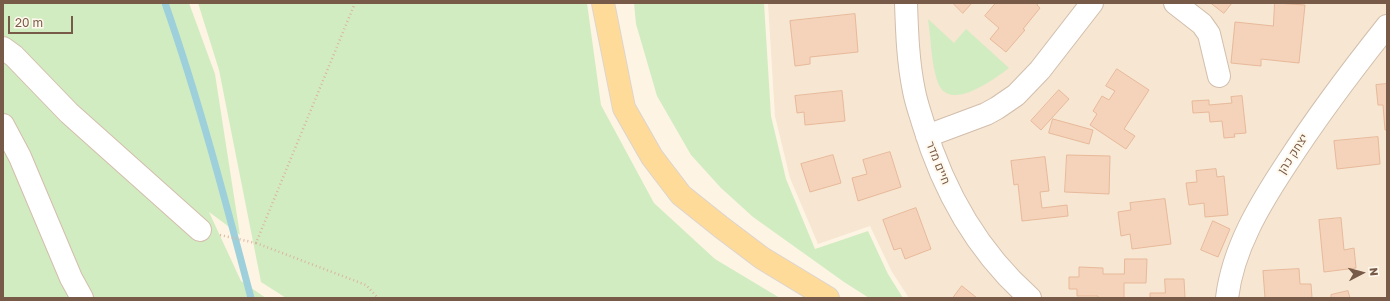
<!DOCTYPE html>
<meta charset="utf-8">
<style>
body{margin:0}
#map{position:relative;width:1390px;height:301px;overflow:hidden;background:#fef4e4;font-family:"Golos Text",sans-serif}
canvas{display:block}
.frame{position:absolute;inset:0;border:4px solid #785a48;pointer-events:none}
.north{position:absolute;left:1342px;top:253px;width:40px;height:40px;-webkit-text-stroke:3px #fff8ec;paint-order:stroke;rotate:84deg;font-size:11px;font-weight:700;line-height:16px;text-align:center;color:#785a48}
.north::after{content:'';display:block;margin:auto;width:14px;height:18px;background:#785a48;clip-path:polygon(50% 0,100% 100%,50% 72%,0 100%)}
.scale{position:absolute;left:8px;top:16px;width:65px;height:18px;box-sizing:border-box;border:2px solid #785a48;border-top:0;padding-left:5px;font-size:12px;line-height:14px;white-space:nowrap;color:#785a48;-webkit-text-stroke:3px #fff8ec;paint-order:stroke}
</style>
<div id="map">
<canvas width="1390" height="301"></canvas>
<div class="frame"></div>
<div class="north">N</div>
<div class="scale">20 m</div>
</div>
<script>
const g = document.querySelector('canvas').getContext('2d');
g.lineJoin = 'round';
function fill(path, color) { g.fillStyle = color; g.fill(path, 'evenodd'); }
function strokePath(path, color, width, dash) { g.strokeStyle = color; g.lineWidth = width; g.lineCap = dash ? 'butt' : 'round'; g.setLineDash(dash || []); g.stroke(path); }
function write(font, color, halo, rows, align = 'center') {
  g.font = font + ' "Golos Text",Heebo,sans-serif'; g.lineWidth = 4; g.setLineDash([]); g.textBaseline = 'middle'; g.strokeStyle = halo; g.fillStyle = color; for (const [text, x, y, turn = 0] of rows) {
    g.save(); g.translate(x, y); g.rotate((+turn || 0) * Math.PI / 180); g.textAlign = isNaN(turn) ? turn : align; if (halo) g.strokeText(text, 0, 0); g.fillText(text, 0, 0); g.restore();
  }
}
const residential = new Path2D(`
 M768,3H1387V298H909L892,272L870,226L818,244L790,178L775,116Z`);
const green = new Path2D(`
 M3,3H189L215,74L240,235L209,212L241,281L266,298H3Z
 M198,3H587L601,105L654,203L715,259L780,298H286L261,282L219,70Z
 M634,3H764L771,116L786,179L815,249L868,231L888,274L903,298H869L844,282L753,217L721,188L691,155L657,96L636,24Z
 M928,19L954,43L966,29L1009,68C994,79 950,113 938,83C931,64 931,38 928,19Z`);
const stream = new Path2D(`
 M165,3C199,100 225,199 251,298`);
const building = new Path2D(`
 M953,3H972L963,13Z
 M996,3H1038L1037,5L1040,8L1023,29L1025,30L1006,52L990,39L999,28L985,16Z
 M1211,3H1232L1224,13Z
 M1275,3L1305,5L1299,63L1261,59V66L1231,63L1235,22L1273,26Z
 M855,14L858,52L810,57V64L795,66L790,21Z
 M1117,69L1149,90L1124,129L1135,136L1126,149L1090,125L1097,114L1093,111L1102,96L1109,100L1115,91L1106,86Z
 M1387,84V130H1385L1383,105H1378L1376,85Z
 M1059,90L1069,99L1041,130L1031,121Z
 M842,91L845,121L805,125L804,112L797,113L795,96Z
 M1242,96L1246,133L1234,134L1235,137L1224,138L1222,121L1210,122L1209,112L1193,113L1192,101L1209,100V105L1232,103L1231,97Z
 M1053,119L1093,130L1089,144L1049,133Z
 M1378,137L1380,164L1337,169L1334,141Z
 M890,152L901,187L858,201L852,178L867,174L863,160Z
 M833,155L841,183L810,192L801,164Z
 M1067,155L1110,156L1109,194L1065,192Z
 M1045,157L1049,191L1040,192L1042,208L1067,205L1068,216L1022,221L1018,184L1014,185L1011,161Z
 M1216,169L1217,177L1224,176L1228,215L1205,217L1204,203L1189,205L1186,183L1197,182L1196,171Z
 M1165,199L1171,244L1132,249L1130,234L1121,236L1118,212L1131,210L1130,203Z
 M916,208L931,249L905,259L901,248L894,250L883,220Z
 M1341,218L1344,250L1354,248L1356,268L1324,272L1319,220Z
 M1213,221L1230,229L1218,257L1201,250Z
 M1125,259H1147L1146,283H1124V298H1098V296H1077V289H1069V277H1079V267L1103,268V274H1124Z
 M1299,269L1300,284H1311L1312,298H1265L1263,271Z
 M1165,279H1184L1185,298H1150V293H1165Z
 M962,286L977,298H953Z
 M1348,291L1350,298H1331V295Z`);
const path = new Path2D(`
 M220,235L256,243L355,3
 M256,243L366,285L378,298`);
const minor = new Path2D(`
 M906,3C907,33 908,62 914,91C916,102 920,113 923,123C943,190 978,252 1030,298
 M1175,3L1202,24L1209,34L1219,76
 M3,48L14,56L69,113L200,230
 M3,125L20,157L71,278L82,298
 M927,136L986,114L997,108L1016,95L1040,70L1092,3
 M1227,298C1233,248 1260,204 1287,163C1318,115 1352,70 1387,26`);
const major = new Path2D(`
 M603,3L624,108L652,157L681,195L721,227L762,258L828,298`);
const streetNames = [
 ["יצחק כהן",1293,154,-57],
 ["חיים מדר",938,163,68]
];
fill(residential, '#f6e6d2');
fill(green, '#d2ecc2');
strokePath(stream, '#9dd0db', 7);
fill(building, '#f5d3ba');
strokePath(building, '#e8b99a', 1);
strokePath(minor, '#d2beac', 24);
strokePath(major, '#dcd4cf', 24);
strokePath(path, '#dab69d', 2.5, [1, 3]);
strokePath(minor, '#fff', 22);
strokePath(major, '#ffdb9a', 22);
write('12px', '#785a48', '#fff8ec', streetNames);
</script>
